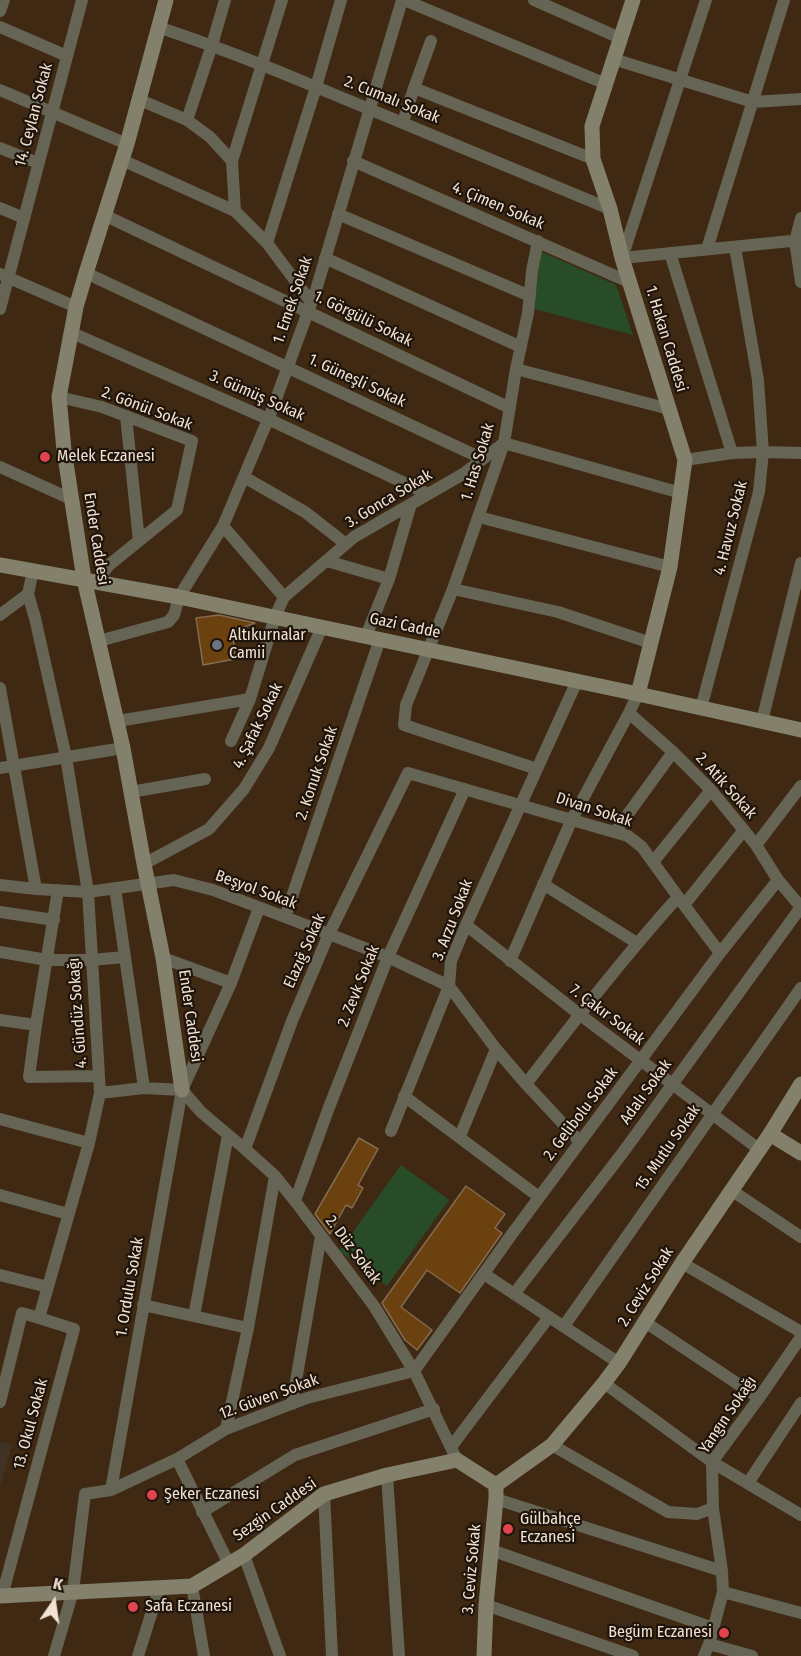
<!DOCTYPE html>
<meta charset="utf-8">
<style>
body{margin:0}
#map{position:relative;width:801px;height:1656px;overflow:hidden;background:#3f2912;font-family:"Fira Sans Condensed",sans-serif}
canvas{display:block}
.north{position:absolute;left:24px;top:1572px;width:60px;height:60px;-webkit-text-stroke:4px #1e140a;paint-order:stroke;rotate:13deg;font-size:16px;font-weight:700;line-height:24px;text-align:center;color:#f1e2d4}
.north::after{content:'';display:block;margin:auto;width:21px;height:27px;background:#f1e2d4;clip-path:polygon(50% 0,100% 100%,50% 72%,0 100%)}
</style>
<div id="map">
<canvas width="801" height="1656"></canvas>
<div class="north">K</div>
</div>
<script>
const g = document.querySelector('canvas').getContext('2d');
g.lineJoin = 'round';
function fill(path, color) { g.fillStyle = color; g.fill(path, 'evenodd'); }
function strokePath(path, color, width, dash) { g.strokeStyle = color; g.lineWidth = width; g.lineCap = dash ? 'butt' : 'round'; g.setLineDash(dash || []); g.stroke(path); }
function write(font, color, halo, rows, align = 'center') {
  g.font = font + ' "Fira Sans Condensed",sans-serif'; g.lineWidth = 4.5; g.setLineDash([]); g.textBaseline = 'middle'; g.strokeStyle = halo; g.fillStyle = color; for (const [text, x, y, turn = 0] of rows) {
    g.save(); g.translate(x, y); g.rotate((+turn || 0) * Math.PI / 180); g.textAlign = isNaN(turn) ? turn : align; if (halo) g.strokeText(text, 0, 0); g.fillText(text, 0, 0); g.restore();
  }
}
const education = new Path2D(`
 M0,1442L12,1445L0,1487Z`);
const green = new Path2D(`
 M542,252L616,285L633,335L534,309L537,277Z
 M401,1165L449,1200L387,1286L339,1251Z`);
const building = new Path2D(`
 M219,615L255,623L233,631L235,659L203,665L196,618Z
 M359,1138L378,1149L358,1185L363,1188L352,1208L346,1205L330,1234L315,1214Z
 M466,1186L505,1214L495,1228L502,1233L460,1293L427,1270L401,1307L432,1330L417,1350L405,1340L382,1303Z`);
const street = new Path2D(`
 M404,0L606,84
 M534,0L620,38
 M706,0L622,258L801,240
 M0,11L4,0
 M0,27L67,56
 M158,27C212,45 264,65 316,87C414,127 512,168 610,209
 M613,59L753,102L801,99
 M414,88L431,41
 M0,90L127,144
 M140,100L187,120L210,137L232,161L235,211L267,243L311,302
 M187,120L212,45L225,0
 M403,122L414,88L593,159
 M0,148L38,163
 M122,160L235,211
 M232,161L282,0
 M353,161L629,282
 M0,208L24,218
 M338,214L530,296
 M104,215L510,408
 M801,218L795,241L801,282
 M267,243L316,87L341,0
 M707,249L784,0
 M670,253L732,453
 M325,258L521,347
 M86,273L483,459
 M0,274L76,307
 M0,309L82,0
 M70,332L268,419L428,494
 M516,369L669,409
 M59,397L102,407L192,441L177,510L109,565L96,582
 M126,416L139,541
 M685,460L732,453L763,452L801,453
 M0,467L71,499
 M244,477L305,512L346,544
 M479,517L670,567
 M223,526L284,597
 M327,561L389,579
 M453,589L558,612L651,643
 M0,615L28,594L33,571
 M366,636L389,579L411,504
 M99,641L168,622L174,615L179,597L223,526L272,410L316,290L402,0
 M577,681L466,925L451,961L449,986L496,1049L526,1084L580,1142
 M0,688L36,889
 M638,694L629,713L673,752L711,790L756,845L778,880L801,907
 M701,708L759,492L763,452L758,380L735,247
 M118,721L250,699L275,617L284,597L354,537L463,474L504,443L681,493
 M762,721L801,563
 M231,741L250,699
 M0,768L123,748
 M537,769L404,725L406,705L453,589L504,443L516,369L528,313L532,271L538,241
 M131,792L205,779
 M615,832L673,752
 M756,845L801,786
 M653,862L711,790
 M144,864L209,829L244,789L269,748L322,627
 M543,884L637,943
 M0,885L36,889L88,892L174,880L213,890L285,917L388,957L449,986L391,1131
 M115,888L144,1088
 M58,890L36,1025L29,1077L99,1076
 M684,905L744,830
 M0,912L54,920
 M285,917L380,639
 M466,925L579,1014L760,1150
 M0,952L47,960H91L125,957
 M163,958L231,983
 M510,961L572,819L629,713
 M0,1020L36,1025
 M526,1084C575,1020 624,957 678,897
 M182,1090L201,1112L245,1149L275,1176L295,1201L374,1306L414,1371L457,1460
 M100,1093L144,1088L182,1090
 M404,1096L539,1197
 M0,1119L89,1143
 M460,1136L496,1049
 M245,1149L292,1021L328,936L408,773L628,836L642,847L684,905L720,953
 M731,1190L801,1237
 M0,1195L68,1214
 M295,1201L328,1110L388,957L465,789
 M682,1263L801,1332
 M484,1274L619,1363
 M0,1275L48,1287
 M514,1294L624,1151L801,907
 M143,1305L248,1328
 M194,1316L228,1135
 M645,1322L759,1398
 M564,1326L801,988
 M604,1383L712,1462L801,1515
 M0,1402L22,1313L39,1318L89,1143L100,1093L88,892L66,757L35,618L28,594
 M292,1404L321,1236
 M226,1429L248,1328L275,1176
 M552,1445L668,1512L697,1514L713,1508
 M451,1447L549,1317
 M177,1459L229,1564
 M387,1475L399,1656
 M748,1483L801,1403
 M111,1490L182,1090L231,983L259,908
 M324,1494L332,1656
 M496,1499L722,1571
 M202,1512L295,1455L434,1409
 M491,1550L713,1628
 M244,1555L280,1656
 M192,1586L204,1656
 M723,1592L801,1613
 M2,1596L74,1329L39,1318
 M486,1605L633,1656
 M709,1644L752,1656
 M54,1656L73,1591L85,1494L111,1490L177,1459L226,1429L307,1398L414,1371L512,1234L720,953L778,880
 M138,1656L159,1589
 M704,1656L709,1644L723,1592L722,1571L713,1508L712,1462L759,1398L801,1337`);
const secondary = new Path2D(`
 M166,0L127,144L86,273L76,307L59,397L64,450L84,579L123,748L144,864L163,958L182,1090
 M633,0L592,126L593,159L610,209L622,258L685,460L670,567L638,694
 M0,565L179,597L638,694L801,730
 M770,1134L801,1153
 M496,1485L552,1445L604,1383L619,1363L682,1263L770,1134L801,1084
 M0,1596L192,1586L244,1555L324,1494L387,1475L457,1460L496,1485
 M484,1656L486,1605L496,1499V1485`);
const markers = [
 [45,457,6,"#e0444e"],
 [217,645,6,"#6b7280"],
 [152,1495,6,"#e0444e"],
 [508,1529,6,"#e0444e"],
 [133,1607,6,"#e0444e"],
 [724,1633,6,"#e0444e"]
];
const streetNames = [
 ["2. Cumalı Sokak",392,100,22],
 ["14. Ceylan Sokak",34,115,-75],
 ["4. Çimen Sokak",498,206,23],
 ["1. Emek Sokak",293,300,-71],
 ["1. Görgülü Sokak",363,319,26],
 ["1. Hakan Caddesi",666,339,73],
 ["1. Güneşli Sokak",357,381,25],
 ["3. Gümüş Sokak",257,396,24],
 ["2. Gönül Sokak",147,409,21],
 ["1. Has Sokak",478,462,-73],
 ["3. Gonca Sokak",389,499,-31],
 ["4. Havuz Sokak",731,528,-76],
 ["Ender Caddesi",96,539,81],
 ["Gazi Cadde",405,626,12],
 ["4. Şafak Sokak",258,726,-64],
 ["2. Konuk Sokak",317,773,-71],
 ["2. Atik Sokak",726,786,48],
 ["Divan Sokak",594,810,18],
 ["Beşyol Sokak",256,890,20],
 ["3. Arzu Sokak",453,920,-69],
 ["Elazığ Sokak",305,951,-66],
 ["2. Zevk Sokak",359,986,-68],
 ["4. Gündüz Sokağı",78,1013,-94],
 ["7. Çakır Sokak",607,1015,37],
 ["Ender Caddesi",190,1016,82],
 ["Adalı Sokak",646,1092,-54],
 ["2. Gelibolu Sokak",581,1114,-53],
 ["15. Mutlu Sokak",668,1148,-55],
 ["2. Düz Sokak",353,1250,53],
 ["1. Ordulu Sokak",130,1287,-80],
 ["2. Ceviz Sokak",646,1287,-58],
 ["12. Güven Sokak",269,1397,-20],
 ["Yangın Sokağı",728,1415,-56],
 ["13. Okul Sokak",31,1424,-75],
 ["Sezgin Caddesi",275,1510,-35],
 ["3. Ceviz Sokak",472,1569,-85]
];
const poiNames = [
 ["Melek Eczanesi",57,457],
 ["Altıkurnalar",229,636],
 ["Camii",229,654],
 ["Şeker Eczanesi",164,1495],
 ["Gülbahçe",520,1520],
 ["Eczanesi",520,1538],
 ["Safa Eczanesi",145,1607],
 ["Begüm Eczanesi",712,1633,"right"]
];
fill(education, '#413226');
fill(green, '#294c28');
fill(building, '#6a410f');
strokePath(building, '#846b52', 1.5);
strokePath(street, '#656455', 12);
strokePath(secondary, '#83816b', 15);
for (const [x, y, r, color] of markers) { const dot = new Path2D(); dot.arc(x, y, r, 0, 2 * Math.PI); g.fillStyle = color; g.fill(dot); strokePath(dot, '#1e140a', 2); }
write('16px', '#f1e2d4', '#1e140a', streetNames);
write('16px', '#f1e2d4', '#1e140a', poiNames, 'left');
</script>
